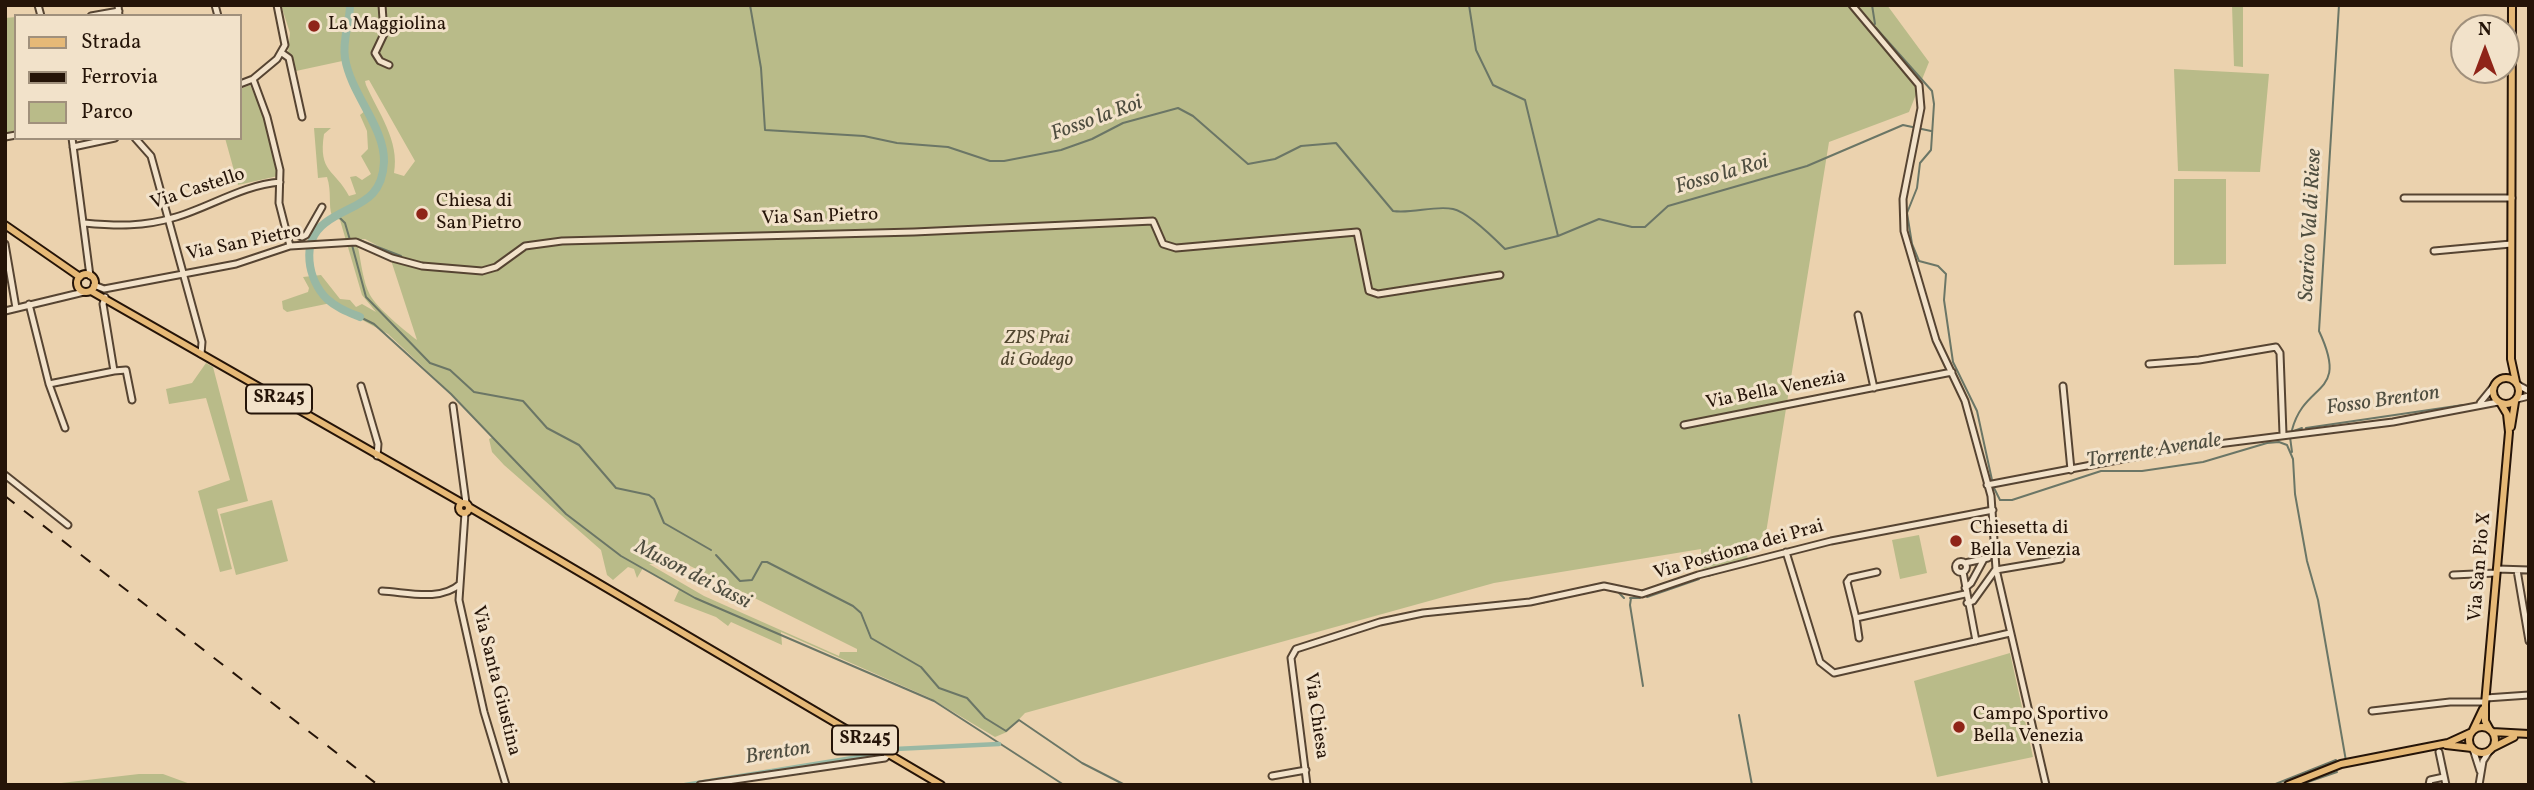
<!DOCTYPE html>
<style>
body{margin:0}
#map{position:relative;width:2534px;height:790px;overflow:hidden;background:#ebd2ae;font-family:Vollkorn,serif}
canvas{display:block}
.frame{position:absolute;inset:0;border:7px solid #251408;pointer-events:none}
.legend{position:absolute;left:14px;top:14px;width:228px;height:126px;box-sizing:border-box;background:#f2e2ca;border:2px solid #a0907c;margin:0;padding:9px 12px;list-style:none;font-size:21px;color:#251408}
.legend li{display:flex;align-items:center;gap:14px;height:35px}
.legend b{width:35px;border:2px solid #a0907c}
.north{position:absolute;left:2450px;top:14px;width:70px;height:70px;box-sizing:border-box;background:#f2e2ca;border:2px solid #a0907c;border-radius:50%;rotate:0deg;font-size:19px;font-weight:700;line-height:28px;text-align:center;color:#251408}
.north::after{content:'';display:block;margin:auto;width:24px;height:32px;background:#8f2418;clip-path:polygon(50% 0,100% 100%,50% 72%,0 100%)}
</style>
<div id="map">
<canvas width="2534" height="790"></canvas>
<div class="frame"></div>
<ul class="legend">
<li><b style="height:9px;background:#e6b977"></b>Strada</li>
<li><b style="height:9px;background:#251408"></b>Ferrovia</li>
<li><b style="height:19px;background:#b9bb89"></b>Parco</li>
</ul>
<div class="north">N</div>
</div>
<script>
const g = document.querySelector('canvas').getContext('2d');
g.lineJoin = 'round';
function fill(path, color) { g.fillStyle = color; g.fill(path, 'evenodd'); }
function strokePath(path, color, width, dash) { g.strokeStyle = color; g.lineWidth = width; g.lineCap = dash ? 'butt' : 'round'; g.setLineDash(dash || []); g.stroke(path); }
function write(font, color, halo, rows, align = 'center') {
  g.font = font + ' Vollkorn,serif'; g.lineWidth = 6; g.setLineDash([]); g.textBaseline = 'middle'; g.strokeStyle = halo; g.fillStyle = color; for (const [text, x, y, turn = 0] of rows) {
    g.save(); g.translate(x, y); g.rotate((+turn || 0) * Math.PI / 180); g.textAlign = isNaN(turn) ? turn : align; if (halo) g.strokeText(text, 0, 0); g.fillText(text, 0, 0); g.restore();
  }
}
const green = new Path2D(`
 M281,5H1887L1929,62L1909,112L1829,142L1765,539L1745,542L1748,560L1701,569V549L1494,583L1025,713L1007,732L995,737L930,698L781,632L782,645L731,622L728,626L716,617L674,601L679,590L643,568L637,578L634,569L628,567L613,580L607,575L601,550L504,465L492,452L489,439L493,437L456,398L388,334L331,303L287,312L283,309L282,301L308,292L309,288L303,277L321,275L340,299L350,300L356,307L362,304L376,312L362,295L340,220L332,216C328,205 332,192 327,177L318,178L314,128H331L324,134C318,173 335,169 349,196L356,194L350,177L356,176L362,180L371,174L361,156L368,149L367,131L360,115L366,110L347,60L296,71L291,54L288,53L290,33ZM369,80L415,161L404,176L394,173C400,141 378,112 366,85L365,81ZM365,239L388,251L417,340C405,331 377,308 370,295C363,282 361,262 358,247L364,246L356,240ZM658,550L857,649V652H840L839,656L704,596L649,564H654V551Z
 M2232,5H2243V67L2234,66Z
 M16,17V138H18L5,142V18Z
 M2174,69L2269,74L2260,172L2178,171Z
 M250,85L265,119L278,176L238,185L225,138H240V89Z
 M2174,179H2226V264L2174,265Z
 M206,363L213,367L248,501L217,509L232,569L220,572L198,491L230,480L206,398L169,404L166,389L192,383Z
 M272,500L288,561L236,575L220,514Z
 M1919,535L1927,573L1900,579L1892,540Z
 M2010,653L2033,757L1937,777L1914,681Z
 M139,774H163L193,785H44Z`);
const stream = new Path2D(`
 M750,5L761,68L765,130L864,136L897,143L948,147L990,161H1004L1061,150L1092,139L1123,123L1178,108L1193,116L1248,164L1275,159L1301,146L1336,143L1393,211C1412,214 1435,205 1453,209C1468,212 1494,238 1505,249L1558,236L1599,219L1632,227H1645L1668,206L1807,166L1903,125L1931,131
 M1469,5L1476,50L1493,85L1525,100L1558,236
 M1872,5L1875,24
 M1876,28L1932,91L1934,104L1931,150L1920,163L1917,188L1907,213L1912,244L1919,261L1938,266L1946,274L1944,300L1953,362L1977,411L1992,480
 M336,214L345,223L350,240
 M357,239L401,256
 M352,245L366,297L430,363L450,370L474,392L523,401L547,428L579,445L616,488L649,495L654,499L664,523L711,550
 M360,317L374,324L451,394L566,514L621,556L695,598L934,701L1064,785
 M2306,428L2463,405
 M2292,430C2305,380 2350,397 2319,331L2339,5
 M2291,432L2302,428
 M2290,437L2292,452
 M1993,486L2000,500H2012L2101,471H2142L2203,462L2267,443L2279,442L2287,445L2293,459L2295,494L2307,561L2318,600L2346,761
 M716,555L740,581L752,580L762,562H767L853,606L861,613L871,638L921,667L939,688L967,698L985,718L1006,731L1019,720L1082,763L1125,785
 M1708,576L1717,573
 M1597,590L1608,589
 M1617,591L1624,598
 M1647,597L1699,579
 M1630,598H1640
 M1631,598L1630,605L1643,686
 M1541,603L1577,594
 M1739,715L1752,785
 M2273,785L2336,760
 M2299,785L2337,772`);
const canal = new Path2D(`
 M895,749L999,744
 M102,785H170
 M685,785L877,754`);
const river = new Path2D(`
 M350,5C350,23 342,39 345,58C351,95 385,127 384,162C382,205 351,203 325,223C300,242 308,280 327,299C337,308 348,312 360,317`);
const minor = new Path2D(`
 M38,5L41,16
 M118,5L119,16
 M215,5L218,16
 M277,5L285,45L277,59L253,79L267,117L280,170L279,203L290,246
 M382,5L384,34L375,53L380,61L389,65
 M1852,5L1919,85L1921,108L1903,199L1904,231L1936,340L1965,401L1991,496L1996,569L2046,785
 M91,16L119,11
 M282,53L289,58L302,117
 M240,84L253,79
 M5,137L16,135
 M72,138L90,276
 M135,138L151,156L202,342L201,354
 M73,147L115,138
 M2404,198H2512
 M84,223C117,226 143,227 176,217C210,207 243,185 280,182
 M286,234L292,233L302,237L306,235L322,207
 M5,244L16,308
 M2434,251L2511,244
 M94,285L104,289L236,264L290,246L356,242L392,258L422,266L482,271L496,267L525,246L562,241L914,232L1153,221L1163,244L1176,248L1357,232L1369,291L1378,294L1500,275
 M29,304L49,384L65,428
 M5,311L84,292
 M1858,315L1874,388
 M2149,364L2199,360L2276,347L2280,353L2283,434
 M114,371L126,370L132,400
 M49,384L114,371L103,304L105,297
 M2518,385L2529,391
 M361,386L378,444L377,456
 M2063,386L2071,470
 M2517,399L2529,396
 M2480,403L2493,387
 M453,406L466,503
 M1684,425L1952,372
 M5,475L68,525
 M1987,485L2170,450L2393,422L2498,402
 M465,513L459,600L484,712L506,785
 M1786,552L1820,662L1834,673L2010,633
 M1955.5 567a5.5 5.5 0 1 1 11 0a5.5 5.5 0 1 1-11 0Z
 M1965,563L1988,558
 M2497,569L2529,570
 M1996,570L2061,559
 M2517,570L2529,641
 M1877,572L1850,578L1847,582L1856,618L1965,594
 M1963,572L1976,641
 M2453,575L2496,573
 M1965,588L1971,583L1984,559
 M382,591C406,592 440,602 460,584
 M1967,603L1973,601L1996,569
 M1856,618L1859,638
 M2486,698L2529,695
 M2372,711L2450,702H2485
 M2473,749L2480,771
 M2439,752L2446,785
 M1272,776L1306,770
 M700,785L885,758L889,754
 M1307,785L1291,658L1296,649L1380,622L1423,613L1530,602L1604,586L1642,594L1698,575L1831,541L1993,510
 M2429,785L2430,780L2444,777
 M2479,785L2483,761L2490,750`);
const major = new Path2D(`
 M2512,5L2511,359L2516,382
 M5,225L80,277
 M77 283a9 9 0 1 1 18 0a9 9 0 1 1-18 0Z
 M91,291L462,503
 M2493 391a13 13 0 1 1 26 0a13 13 0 1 1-26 0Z
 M2511,427L2515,402
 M459 508a5 5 0 1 1 10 0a5 5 0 1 1-10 0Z
 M469,507L941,785
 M2469 740a13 13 0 1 1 26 0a13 13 0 1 1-26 0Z
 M2473,730L2483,709
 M2490,730L2485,721V704L2509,432L2507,414L2501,404
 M2492,732L2529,734
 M2446,745L2472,748
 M2492,748L2514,737
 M2288,785L2341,764L2448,743L2472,732`);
const rail = new Path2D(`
 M5,496L378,785`);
const markers = [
 [314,26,7,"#8f2418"],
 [422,214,7,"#8f2418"],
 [1956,541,7,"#8f2418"],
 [1959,727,7,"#8f2418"]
];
const shields = [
 [279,399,66],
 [865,740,66]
];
const shieldNames = [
 ["SR245",279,399],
 ["SR245",865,740]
];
const poiNames = [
 ["La Maggiolina",328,26],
 ["Chiesa di",436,203],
 ["San Pietro",436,225],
 ["Chiesetta di",1970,530],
 ["Bella Venezia",1970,552],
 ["Campo Sportivo",1973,716],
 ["Bella Venezia",1973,738]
];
const streetNames = [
 ["Via Castello",198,190,-18],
 ["Via San Pietro",820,218,-2],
 ["Via San Pietro",244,244,-12],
 ["Via Bella Venezia",1776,391,-11],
 ["Via Postioma dei Prai",1739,551,-16],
 ["Via San Pio X",2481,567,-85],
 ["Via Santa Giustina",495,681,76],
 ["Via Chiesa",1315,716,82]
];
const parkNames = [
 ["ZPS Prai",1037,340],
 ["di Godego",1037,362]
];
const waterNames = [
 ["Fosso la Roi",1097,120,-20],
 ["Fosso la Roi",1722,176,-16],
 ["Scarico Val di Riese",2312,225,-87],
 ["Fosso Brenton",2383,402,-8],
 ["Torrente Avenale",2154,452,-9],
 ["Muson dei Sassi",692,576,27],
 ["Brenton",778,754,-9]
];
fill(green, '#b9bb89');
strokePath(stream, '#6b7666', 2);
strokePath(canal, '#99b8a4', 4.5);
strokePath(river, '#99b8a4', 8);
strokePath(minor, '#564432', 9);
strokePath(major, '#251408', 10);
strokePath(minor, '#f2e2ca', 5);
strokePath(major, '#e6b977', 6);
strokePath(rail, '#251408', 2, [12, 12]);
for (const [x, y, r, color] of markers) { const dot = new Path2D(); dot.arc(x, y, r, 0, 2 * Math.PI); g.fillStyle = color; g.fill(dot); strokePath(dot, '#f2e2ca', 2.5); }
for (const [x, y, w] of shields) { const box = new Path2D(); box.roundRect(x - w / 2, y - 14.5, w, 29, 5); g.fillStyle = '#f2e2ca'; g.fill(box); strokePath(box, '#251408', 2); }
write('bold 18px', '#251408', null, shieldNames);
write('19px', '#251408', '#f2e2ca', poiNames, 'left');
write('19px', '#251408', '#f2e2ca', streetNames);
write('italic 19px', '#51462f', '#f2e2ca', parkNames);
write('italic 21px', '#4e4d3f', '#f2e2ca', waterNames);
</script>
